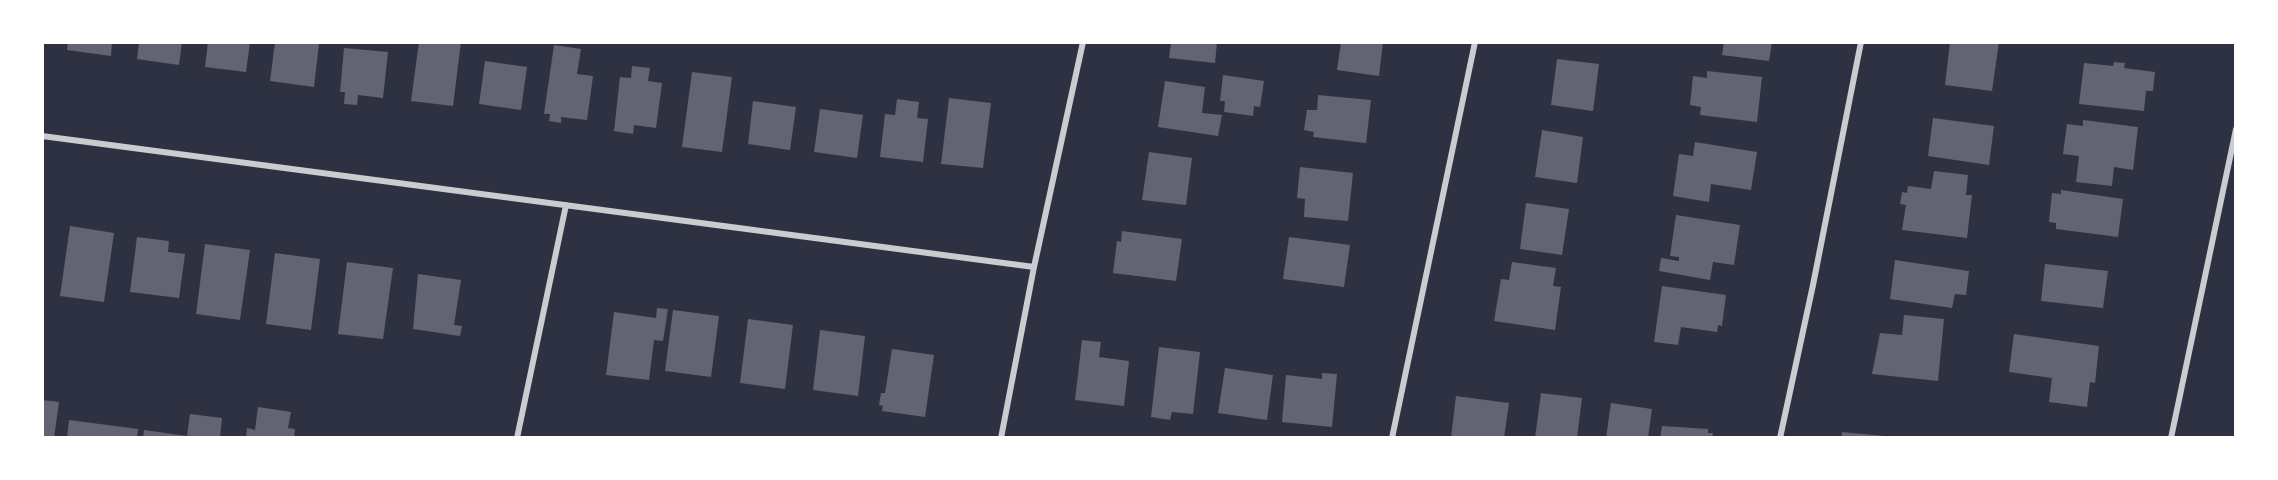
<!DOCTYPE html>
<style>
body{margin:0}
#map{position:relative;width:2278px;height:480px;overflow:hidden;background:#2d3142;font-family:"Alegreya Sans",sans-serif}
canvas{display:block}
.frame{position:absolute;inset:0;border:44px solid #fff;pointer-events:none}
</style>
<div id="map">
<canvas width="2278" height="480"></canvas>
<div class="frame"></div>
</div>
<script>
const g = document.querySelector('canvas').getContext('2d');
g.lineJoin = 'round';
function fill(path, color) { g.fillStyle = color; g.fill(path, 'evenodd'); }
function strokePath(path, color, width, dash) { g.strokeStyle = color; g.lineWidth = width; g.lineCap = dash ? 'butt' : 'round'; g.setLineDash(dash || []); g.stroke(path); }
const building = new Path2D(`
 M68,42H112L111,56L67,50Z
 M139,42H182L179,65L137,59Z
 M208,42H250L246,72L205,67Z
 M275,42H315L319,44L314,87L270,81Z
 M419,42H461L453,106L411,101Z
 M1171,42H1217L1215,63L1169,58Z
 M1341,42H1383L1379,76L1337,70Z
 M1724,42H1772L1769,61L1722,55Z
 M1950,42H1999L1992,91L1945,85Z
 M554,45L581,49L577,74L593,76L587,120L561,117V123L549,121L550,114H544Z
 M344,48L388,52L383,98L358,95L357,105L344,104L345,92H340Z
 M1557,59L1599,64L1593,111L1551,105Z
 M485,61L527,67L521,110L479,104Z
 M2114,62L2125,63L2124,68L2155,72L2153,91H2146L2144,111L2079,104L2084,63L2113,66Z
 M632,66L650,68L648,81L662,83L656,128L634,125L633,134L614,131L620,77L631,78Z
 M1707,71L1762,77L1757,122L1700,115L1701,107L1690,105L1693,76L1707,78Z
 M692,72L732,77L722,152L682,147Z
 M1223,75L1264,81L1260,107L1254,106L1253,116L1224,112L1225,101H1220Z
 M1165,81L1205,87L1202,113L1222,115L1218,136L1158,127Z
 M1318,95L1371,100L1366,143L1313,137L1314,132L1304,130L1307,110H1317Z
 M949,98L991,103L983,168L941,164Z
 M897,99L919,102L917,118L928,119L923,162L880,157L885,114L895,115Z
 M753,101L796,107L790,150L748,144Z
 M820,109L863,115L857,158L814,152Z
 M1933,118L1994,126L1989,165L1928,156Z
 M2083,120L2138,127L2133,170L2114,167L2112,186L2076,182L2079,156L2063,154L2067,124L2083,126Z
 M1542,130L1583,137L1577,183L1535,177Z
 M1695,142L1757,152L1751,190L1711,184L1709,202L1673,196L1679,154L1693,156Z
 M1149,152L1192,158L1186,205L1142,200Z
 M1300,167L1353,173L1348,221L1304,217L1305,199L1297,198Z
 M1934,171L1968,175L1966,195H1972L1967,238L1902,230L1906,205L1900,204L1902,192L1907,193L1908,186L1931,189Z
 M2061,190L2123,199L2118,237L2056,229V223L2049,222L2052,193L2061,194Z
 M1526,203L1569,209L1562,255L1520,249Z
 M1676,215L1740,225L1734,265L1713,262L1710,280L1659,271L1661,258L1679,261V257L1670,256Z
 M70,226L114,233L104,302L60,296Z
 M1122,231L1182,239L1176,281L1113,273L1117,241L1121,242Z
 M137,237L169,241L168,252L185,254L179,298L130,292Z
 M1289,237L1350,245L1344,287L1283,279Z
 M205,244L250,250L240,320L196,314Z
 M275,253L320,259L311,330L266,324Z
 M1895,260L1969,271L1966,295L1955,294L1952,308L1890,299Z
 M347,262L393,268L383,339L338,334Z
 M1512,262L1556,268L1553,286L1561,287L1555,330L1494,321L1501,279L1509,280Z
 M2045,264L2108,271L2103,308L2041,301Z
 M418,274L461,280L454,325L462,326L460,336L413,329Z
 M1662,286L1726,295L1722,326L1718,325L1717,332L1681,327L1678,345L1654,342Z
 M657,308L668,309L663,341L654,340L649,380L606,375L614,312L656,318Z
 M673,310L719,316L711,377L665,371Z
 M1904,315L1944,319L1938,381L1872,374L1880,333L1902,335Z
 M748,319L793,325L785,389L740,383Z
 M820,330L865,336L858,396L813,390Z
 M2014,334L2099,346L2095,383L2090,382L2087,407L2049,402L2052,378L2009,372Z
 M1082,340L1101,342L1099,357L1129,361L1124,406L1075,400Z
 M1159,347L1200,352L1193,414L1172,412L1170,420L1151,417Z
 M892,349L934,355L925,417L882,411L883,406L879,405L881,393H885Z
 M1225,368L1273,375L1267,420L1218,413Z
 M1322,373L1337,374L1332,427L1282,422L1286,375L1322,379Z
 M1541,393L1582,398L1577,438H1535Z
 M1456,396L1509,403L1504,438H1451Z
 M42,400L59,402L54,438H42Z
 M1611,403L1652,409L1648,438H1606Z
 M258,407L291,412L288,428L295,429L294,438H246L247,428L255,430Z
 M190,414L222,418L220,438H143L144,430L187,436Z
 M69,420L138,429L137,438H67Z
 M1662,426L1708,429V433H1713L1712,438H1660Z
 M1842,432L1884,436L1883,438H1841Z`);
const minor = new Path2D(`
 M42,136L1034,267
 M517,438L566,205
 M1001,438L1034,267L1083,42
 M1392,438L1475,42
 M1780,438L1813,285L1861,42
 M2171,438L2236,129`);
fill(building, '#626471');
strokePath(minor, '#caccd0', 6);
</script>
